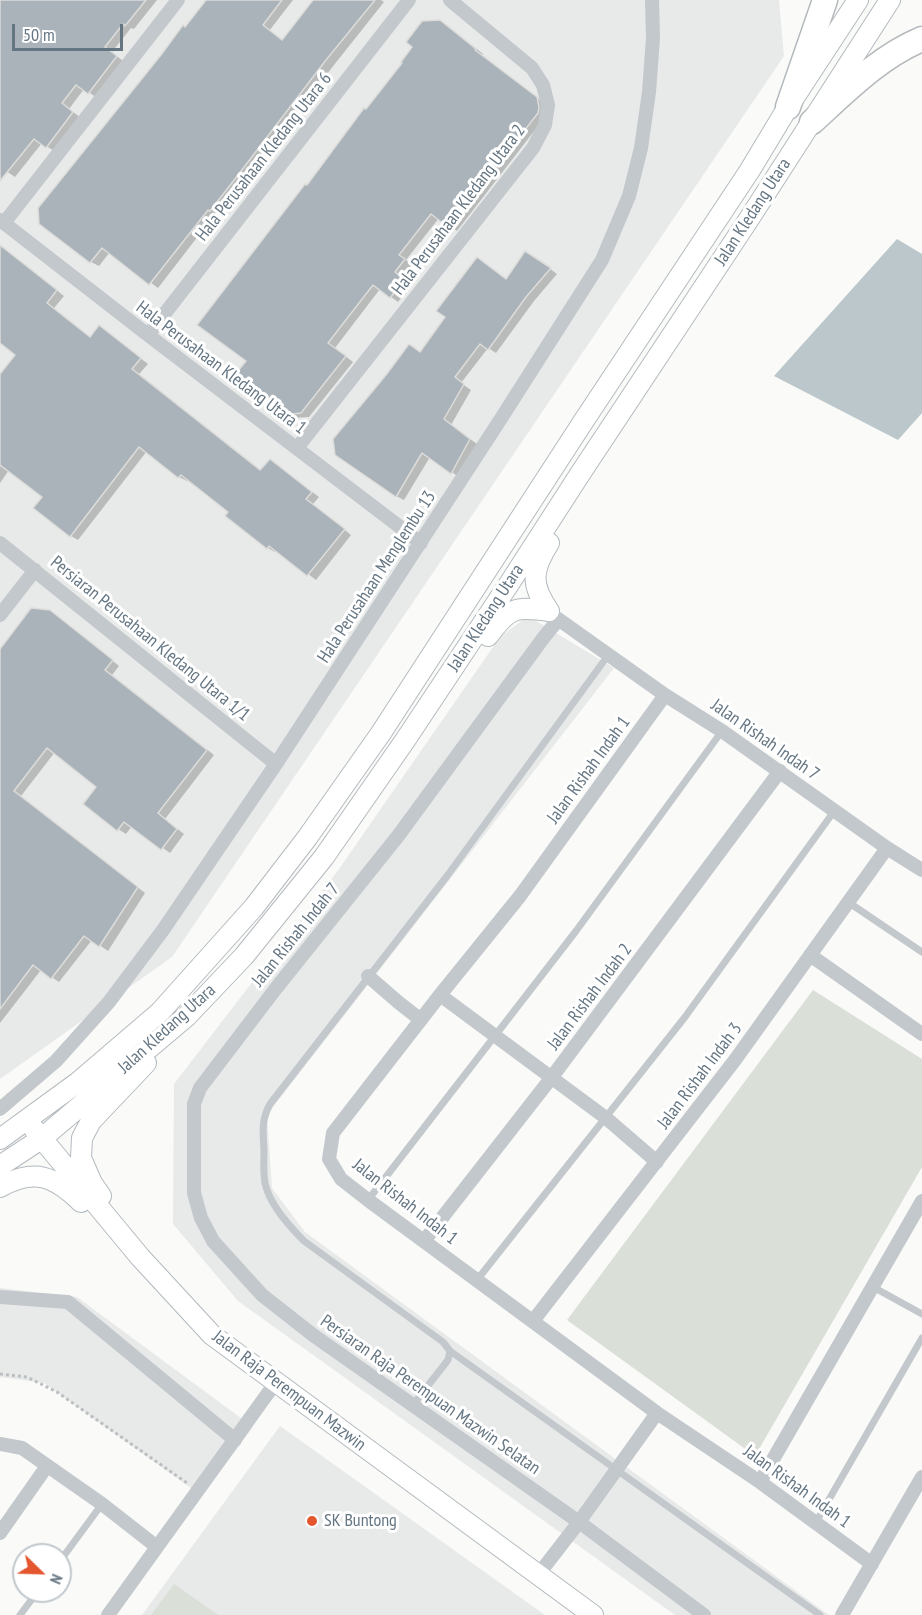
<!DOCTYPE html>
<style>
body{margin:0}
#map{position:relative;width:922px;height:1615px;overflow:hidden;background:#fafaf8;font-family:"PT Sans Narrow",sans-serif}
canvas{display:block}
.north{position:absolute;left:12px;top:1543px;width:60px;height:60px;box-sizing:border-box;background:#fff;border:2px solid #c1c8cd;border-radius:50%;rotate:113deg;font-size:16px;font-weight:700;line-height:24px;text-align:center;color:#657683}
.north::after{content:'';display:block;margin:auto;width:21px;height:27px;background:#e4572e;clip-path:polygon(50% 0,100% 100%,50% 72%,0 100%)}
.scale{position:absolute;left:12px;top:24px;width:111px;height:27px;box-sizing:border-box;border:3px solid #657683;border-top:0;padding-left:8px;font-size:18px;line-height:21px;white-space:nowrap;color:#657683;-webkit-text-stroke:4px #fff;paint-order:stroke}
</style>
<div id="map">
<canvas width="922" height="1615"></canvas>
<div class="north">N</div>
<div class="scale">50 m</div>
</div>
<script>
const g = document.querySelector('canvas').getContext('2d');
g.lineJoin = 'round';
function fill(path, color) { g.fillStyle = color; g.fill(path, 'evenodd'); }
function strokePath(path, color, width, dash) { g.strokeStyle = color; g.lineWidth = width; g.lineCap = dash ? 'butt' : 'round'; g.setLineDash(dash || []); g.stroke(path); }
function write(font, color, halo, rows, align = 'center') {
  g.font = font + ' "PT Sans Narrow",sans-serif'; g.lineWidth = 6; g.setLineDash([]); g.textBaseline = 'middle'; g.strokeStyle = halo; g.fillStyle = color; for (const [text, x, y, turn = 0] of rows) {
    g.save(); g.translate(x, y); g.rotate((+turn || 0) * Math.PI / 180); g.textAlign = isNaN(turn) ? turn : align; if (halo) g.strokeText(text, 0, 0); g.fillText(text, 0, 0); g.restore();
  }
}
const built = new Path2D(`
 M0,0H779L784,56L172,957L0,1079Z
 M528,616L614,668L267,1115L272,1188L305,1232L829,1615H675L238,1301L173,1224L174,1084L339,869L500,637Z
 M0,1288L77,1297L253,1427L202,1496L44,1383L0,1377Z
 M280,1426L545,1615H142Z`);
const green = new Path2D(`
 M813,990L922,1059V1167L755,1456L567,1320Z
 M174,1584L218,1615H151Z`);
const water = new Path2D(`
 M897,239L922,254V413L898,440L774,376Z`);
const shadow = new Path2D(`
 M0,0H157L134,29L131,28L112,52L124,62L96,97L84,89L69,109L80,117L54,151L42,143L15,177L0,167Z
 M207,0H293L269,31L283,41L315,0H381L384,2L334,65L218,214L216,213L158,288L110,252L99,266L91,262L186,28Z
 M440,21L448,26L483,54L482,55L544,103L545,117L457,231L439,218L406,260L412,265L402,278L411,285L398,302L380,289L335,348L353,362L309,417L292,418L284,413L248,361L308,187L366,111Z
 M0,245L64,296L54,308L91,338L107,332L148,364L139,374L262,471L270,461L319,497L313,504L351,535L316,580L277,550L275,552L268,548L230,511L189,479L187,481L179,477L147,451L78,540L71,536L44,497L9,470L0,483V377L17,354L0,341Z
 M534,257L557,274L534,301L496,353L488,348L461,383L471,390L451,425L477,444L459,477L430,457L404,500L396,496L421,354Z
 M49,611L58,616L119,666L112,675L214,755L165,819L184,834L170,853L132,826L126,834L118,829L99,787L55,752L21,796L145,893L108,951L92,940L59,982L41,970L0,1023V652Z`);
const building = new Path2D(`
 M0,0H146L125,26L123,24L105,47L117,56L88,94L76,85L62,103L73,112L46,148L34,139L0,181Z
 M206,0H282L263,25L282,40L313,0H375L326,60L238,175L210,211L208,210L149,285L102,248L90,263L39,224L38,208L161,55L183,25L185,27Z
 M440,20L476,49L475,50L537,97L539,107L538,113L449,228L431,214L399,255L405,259L395,272L404,280L390,298L373,285L328,343L346,356L301,413L283,415L234,376L246,361L197,325L305,184L307,185L364,108L366,109L402,63L401,62L412,47L406,42L422,21Z
 M0,245L57,290L47,303L90,337L99,325L141,358L132,369L260,470L270,459L312,492L306,499L345,529L307,576L269,546L267,549L225,516L228,512L181,475L178,478L139,447L70,537L33,508L42,497L0,465V374L15,355L0,343Z
 M525,251L551,268L526,297L488,350L480,344L455,377L464,384L444,419L470,439L451,474L422,453L396,497L335,455L333,439L386,375L409,344L420,352L445,317L436,311L477,257L506,279Z
 M31,608L50,610L113,660L105,670L207,750L158,813L177,829L161,850L124,822L117,831L83,804L96,787L47,748L14,791L138,887L99,947L84,936L51,979L33,965L0,1009V649Z`);
const path = new Path2D(`
 M0,1374L27,1377L57,1392L187,1483`);
const lane = new Path2D(`
 M609,654L447,876L270,1104C261,1121 263,1131 264,1150C264,1160 263,1172 265,1183C269,1203 290,1227 304,1241L443,1342L450,1351L820,1615
 M848,902L922,952
 M368,1200L576,931L722,731
 M477,1280L685,1017L835,810
 M873,1287L922,1314
 M412,1406L448,1360L450,1351
 M816,1522L922,1338
 M60,1561L102,1504
 M20,1615L38,1591`);
const street = new Path2D(`
 M0,220L148,335L421,543
 M4,223L178,0
 M148,335L409,0
 M297,448L533,148L545,125L548,105L543,85L532,68L450,0
 M0,543L276,764
 M551,614L665,695L722,731L887,848L922,870
 M0,615L35,570
 M558,620L544,637L398,836L277,987L200,1088L194,1104V1193L201,1218L213,1241L262,1295L313,1335L579,1522L704,1615
 M665,695L520,896L440,995L333,1133L329,1159L341,1179L368,1200L657,1413L760,1482L872,1564
 M810,955L922,1034
 M368,976L398,1002L421,1020
 M440,995L606,1118L657,1162
 M0,1109L56,1061L109,1002L163,930L276,764L502,417L602,260L629,196L641,148L649,92L653,38L652,0
 M424,1241L552,1077L780,771
 M0,1297L68,1302L235,1440
 M533,1321L735,1060L887,848
 M0,1444L22,1448L102,1504L157,1547
 M760,1482L922,1201
 M0,1533L47,1466
 M538,1575L579,1522L657,1413
 M108,1615L276,1382
 M842,1615L922,1477`);
const secondary = new Path2D(`
 M549,611C530,584 532,570 549,543
 M488,636C509,608 514,606 549,611
 M34,1129L140,1257L212,1335L593,1615
 M0,1139L77,1083L160,1012L254,907L307,838L381,733L583,422L750,170L788,107L858,0
 M0,1166L41,1139L187,1016L244,956L324,857L406,739L509,584L580,474L749,219L890,0
 M0,1187C35,1168 54,1176 81,1202
 M101,1196L92,1183L81,1158L82,1138L91,1121L146,1063`);
const highway = new Path2D(`
 M788,107L825,0
 M812,122C846,91 879,57 922,39`);
const markers = [
 [312,1521,6,"#e4572e"]
];
const streetNames = [
 ["Hala Perusahaan Kledang Utara 6",264,157,-52],
 ["Hala Perusahaan Kledang Utara 2",459,210,-53],
 ["Jalan Kledang Utara",753,212,-57],
 ["Hala Perusahaan Kledang Utara 1",221,368,37],
 ["Hala Perusahaan Menglembu 13",377,577,-57],
 ["Jalan Kledang Utara",486,618,-57],
 ["Persiaran Perusahaan Kledang Utara 1/1",150,639,39],
 ["Jalan Rishah Indah 7",765,740,35],
 ["Jalan Rishah Indah 1",589,770,-54],
 ["Jalan Rishah Indah 7",296,935,-51],
 ["Jalan Rishah Indah 2",590,997,-53],
 ["Jalan Kledang Utara",167,1029,-42],
 ["Jalan Rishah Indah 3",700,1076,-53],
 ["Jalan Rishah Indah 1",405,1202,38],
 ["Jalan Raja Perempuan Mazwin",289,1391,37],
 ["Persiaran Raja Perempuan Mazwin Selatan",430,1395,35],
 ["Jalan Rishah Indah 1",797,1487,36]
];
const poiNames = [
 ["SK Buntong",324,1521]
];
fill(built, '#e8e9e9');
fill(green, '#dadfd7');
fill(water, '#bbc7cb');
fill(shadow, '#0003');
fill(building, '#aab3b9');
strokePath(building, '#dcdcda', 1.5);
strokePath(secondary, '#b3babf', 22);
strokePath(highway, '#b4b9bd', 27);
strokePath(path, '#bbbfc2', 3, [3, 3]);
strokePath(lane, '#c3c8cc', 7);
strokePath(street, '#c3c8cc', 14);
strokePath(secondary, '#fff', 20);
strokePath(highway, '#fff', 24);
for (const [x, y, r, color] of markers) { const dot = new Path2D(); dot.arc(x, y, r, 0, 2 * Math.PI); g.fillStyle = color; g.fill(dot); strokePath(dot, '#fff', 2); }
write('18px', '#657683', '#fff', streetNames);
write('18px', '#657683', '#fff', poiNames, 'left');
</script>
